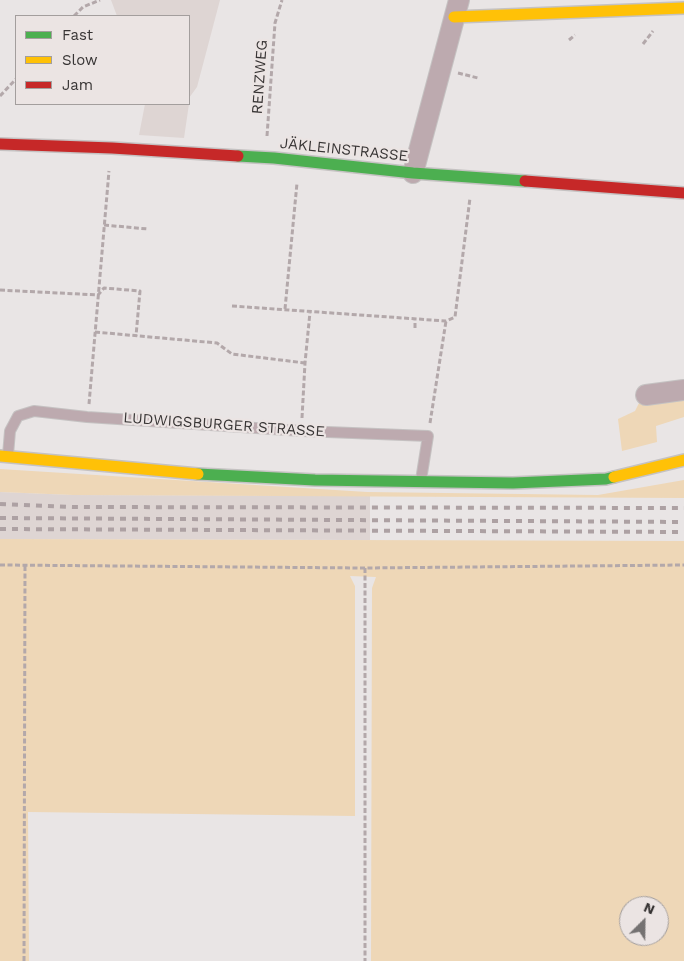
<!DOCTYPE html>
<meta charset="utf-8">
<style>
body{margin:0}
#map{position:relative;width:684px;height:961px;overflow:hidden;background:#e9e5e5;font-family:"Work Sans",sans-serif}
canvas{display:block}
.legend{position:absolute;left:15px;top:15px;width:175px;height:90px;box-sizing:border-box;background:#ebe4e3;border:1px solid #a39e9d;margin:0;padding:6px 9px;list-style:none;font-size:15px;color:#373434}
.legend li{display:flex;align-items:center;gap:10px;height:25px}
.legend b{width:25px;border:1px solid #a39e9d}
.north{position:absolute;left:619px;top:896px;width:50px;height:50px;box-sizing:border-box;background:#ebe4e3;border:1px solid #a39e9d;border-radius:50%;rotate:23deg;font-size:14px;font-weight:700;line-height:20px;text-align:center;color:#373434}
.north::after{content:'';display:block;margin:auto;width:18px;height:22px;background:#757272;clip-path:polygon(50% 0,100% 100%,50% 72%,0 100%)}
</style>
<div id="map">
<canvas width="684" height="961"></canvas>
<ul class="legend">
<li><b style="height:6px;background:#4caf50"></b>Fast</li>
<li><b style="height:6px;background:#ffc107"></b>Slow</li>
<li><b style="height:6px;background:#c62828"></b>Jam</li>
</ul>
<div class="north">N</div>
</div>
<script>
const g = document.querySelector('canvas').getContext('2d');
g.lineJoin = 'round';
function fill(path, color) { g.fillStyle = color; g.fill(path, 'evenodd'); }
function strokePath(path, color, width, dash) { g.strokeStyle = color; g.lineWidth = width; g.lineCap = dash ? 'butt' : 'round'; g.setLineDash(dash || []); g.stroke(path); }
function write(font, color, halo, rows, align = 'center') {
  g.font = font + ' "Work Sans",sans-serif'; g.lineWidth = 4.5; g.setLineDash([]); g.textBaseline = 'middle'; g.strokeStyle = halo; g.fillStyle = color; for (const [text, x, y, turn = 0] of rows) {
    g.save(); g.translate(x, y); g.rotate((+turn || 0) * Math.PI / 180); g.textAlign = isNaN(turn) ? turn : align; if (halo) g.strokeText(text, 0, 0); g.fillText(text, 0, 0); g.restore();
  }
}
const built = new Path2D(`
 M111,0H220L197,87L189,98V102V16H117Z
 M145,104H189L184,138L139,135Z
 M0,492L73,495L370,496V540L0,539Z`);
const green = new Path2D(`
 M684,395V417L656,426L657,442L622,451L618,419L635,411L640,401Z
 M0,469L367,492L598,495L684,480V498L73,495L0,492Z
 M0,539L684,541V961H371L372,588L376,577L350,576L355,586V816L28,812L29,961H0ZM629,906H659V936H629Z`);
const path = new Path2D(`
 M74,16L83,7L100,0
 M569,40L575,35
 M643,44L653,31
 M458,73L478,78
 M0,96L16,79
 M267,136L275,23L282,0
 M104,225L148,229
 M0,290L98,295L104,288L140,291L136,336
 M232,306L446,321L455,317L470,198
 M285,309L297,183
 M415,328V319
 M95,332L217,343L232,354L305,363
 M89,404L109,171
 M302,418L305,363L310,312
 M430,423L446,321
 M0,565L365,568L684,565
 M365,568V961
 M24,961L25,565`);
const lane = new Path2D(`
 M8,455L10,431L18,416L34,411L87,417L302,431L428,436L421,480`);
const street = new Path2D(`
 M413,173L459,0
 M646,395L684,390`);
const fast = new Path2D(`
 M238,156L274,158L413,173L525,181
 M198,474L315,480L513,483L606,479L614,477`);
const slow = new Path2D(`
 M454,17L684,8
 M0,456L198,474
 M614,477L684,460`);
const jam = new Path2D(`
 M0,144L112,148L238,156
 M525,181L684,193`);
const rail = new Path2D(`
 M0,504L73,507L684,508
 M0,518L684,522
 M0,529L684,532`);
const streetNames = [
 ["RENZWEG",260,77,-86],
 ["JÄKLEINSTRASSE",344,150,6],
 ["LUDWIGSBURGER STRASSE",224,425,4]
];
fill(built, '#ded5d3');
fill(green, '#eed7b7');
strokePath(lane, '#c5c2c2', 12);
strokePath(street, '#c5c2c2', 22);
strokePath(fast, '#c5c2c2', 14);
strokePath(slow, '#c5c2c2', 14);
strokePath(jam, '#c5c2c2', 14);
strokePath(path, '#b3a8aa', 3, [5, 2.5]);
strokePath(lane, '#bdaaaf', 10);
strokePath(street, '#bdaaaf', 20);
strokePath(fast, '#4caf50', 11);
strokePath(slow, '#ffc107', 11);
strokePath(jam, '#c62828', 11);
strokePath(rail, '#ada1a3', 4, [6, 6]);
write('15px', '#373434', '#ebe4e3', streetNames);
</script>
